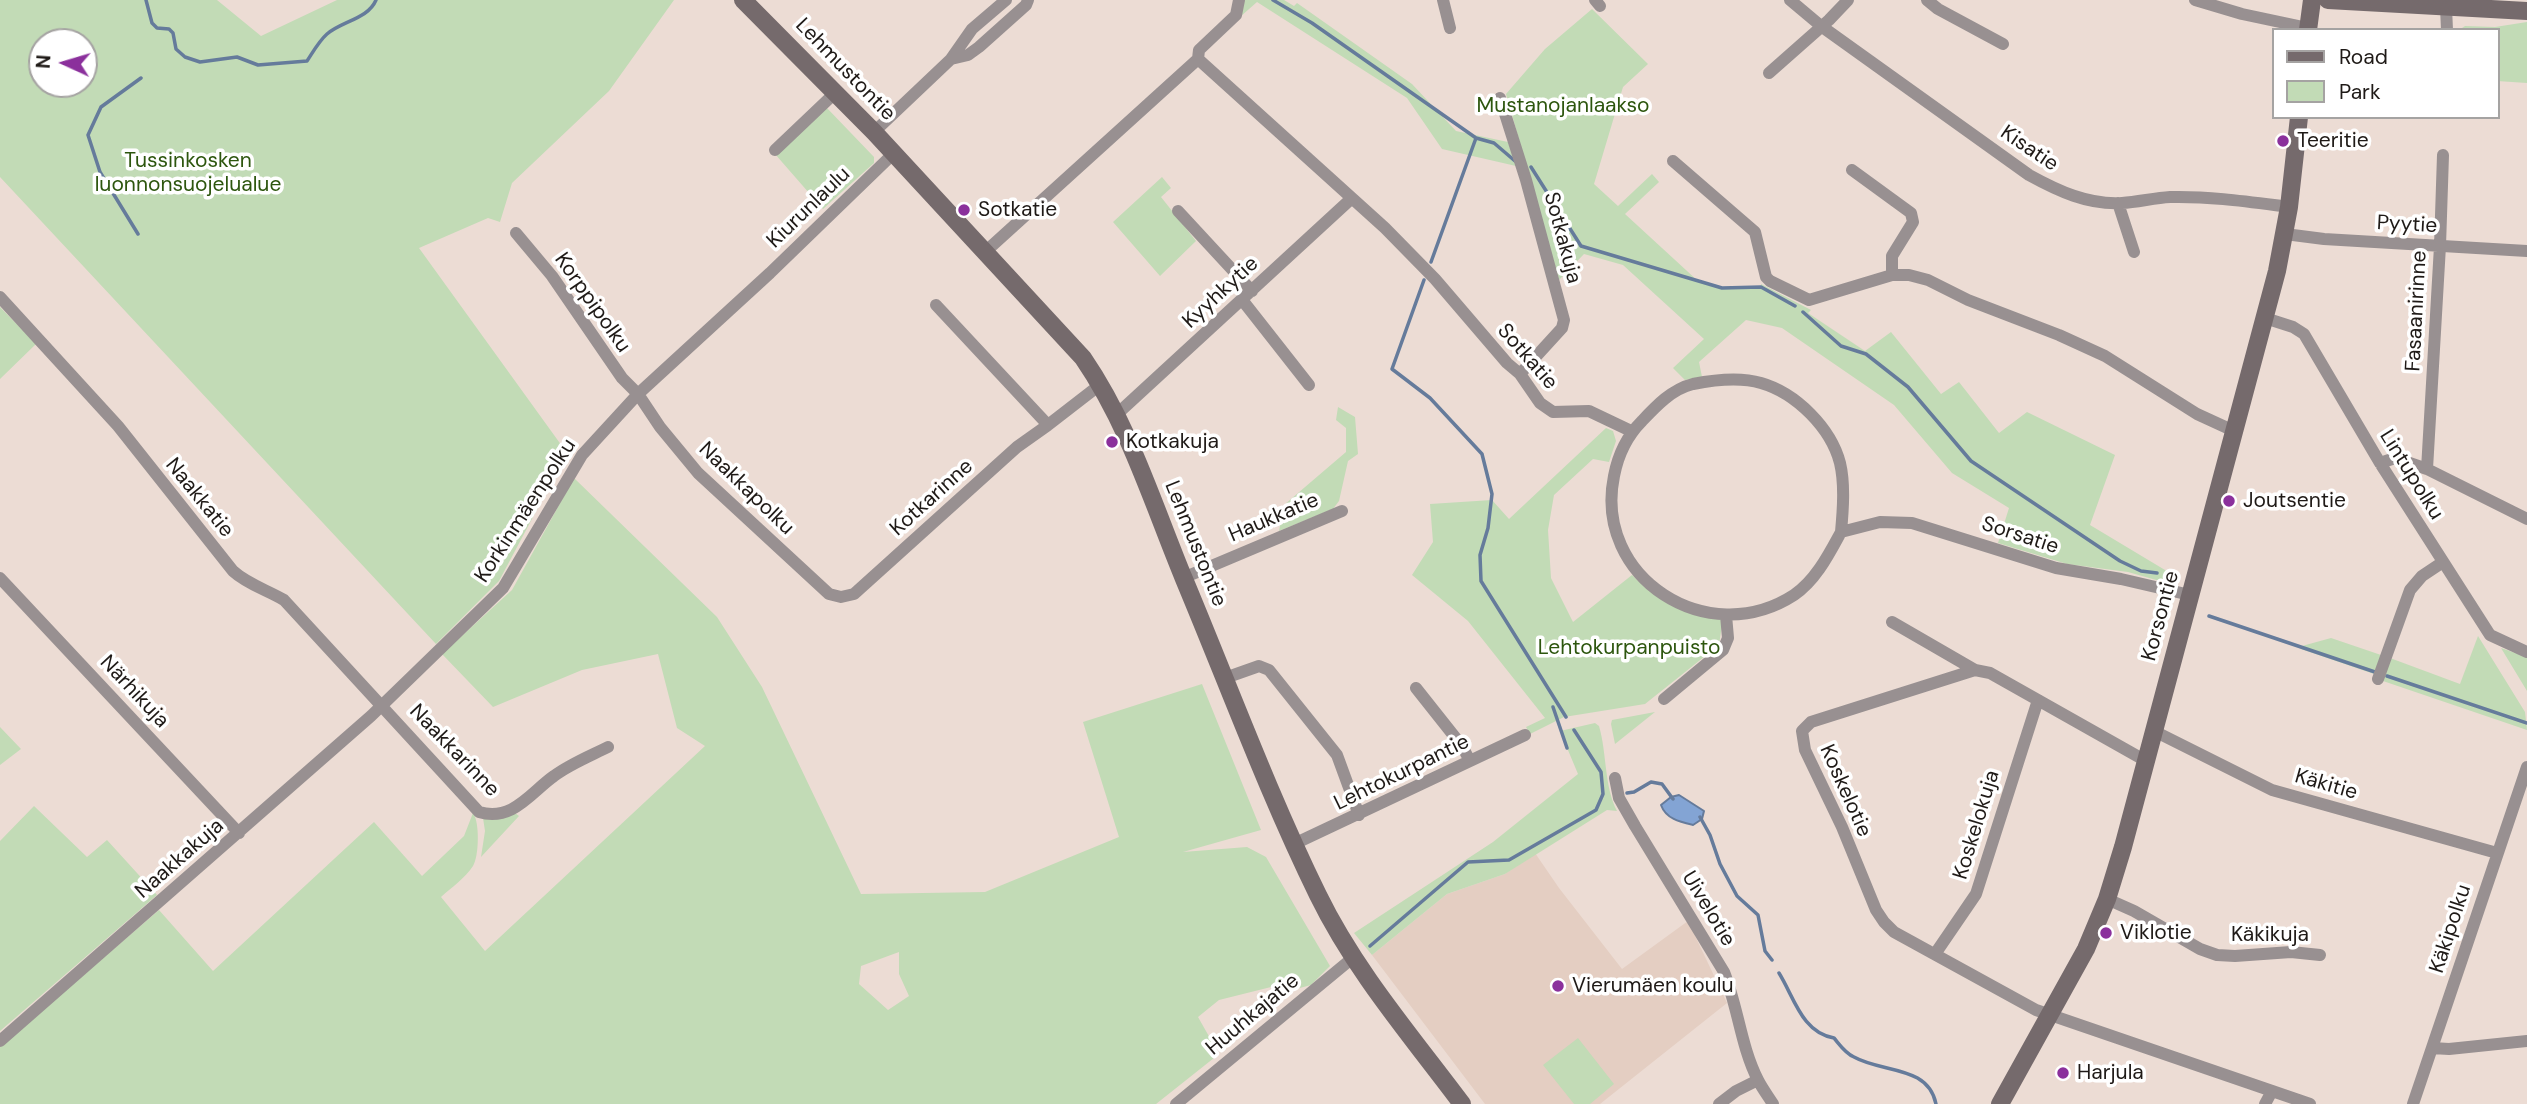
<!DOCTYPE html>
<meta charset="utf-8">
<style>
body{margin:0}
#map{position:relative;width:2527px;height:1104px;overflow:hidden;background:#ecdcd4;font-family:"DM Sans",sans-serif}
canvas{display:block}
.legend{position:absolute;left:2272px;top:28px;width:228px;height:91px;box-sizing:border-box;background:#fff;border:2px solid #a5a3a2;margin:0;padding:9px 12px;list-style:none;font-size:21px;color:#1f1a17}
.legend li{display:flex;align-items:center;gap:14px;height:35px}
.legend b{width:35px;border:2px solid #a5a3a2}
.north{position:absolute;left:28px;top:28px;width:70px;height:70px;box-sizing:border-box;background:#fff;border:2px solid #a5a3a2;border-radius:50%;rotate:274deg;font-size:19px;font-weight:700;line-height:28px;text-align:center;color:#1f1a17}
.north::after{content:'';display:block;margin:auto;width:24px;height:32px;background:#8b309c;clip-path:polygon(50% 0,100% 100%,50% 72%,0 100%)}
</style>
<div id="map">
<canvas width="2527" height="1104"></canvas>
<ul class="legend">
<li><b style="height:9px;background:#756a6c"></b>Road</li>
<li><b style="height:19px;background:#c2dbb6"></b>Park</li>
</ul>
<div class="north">N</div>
</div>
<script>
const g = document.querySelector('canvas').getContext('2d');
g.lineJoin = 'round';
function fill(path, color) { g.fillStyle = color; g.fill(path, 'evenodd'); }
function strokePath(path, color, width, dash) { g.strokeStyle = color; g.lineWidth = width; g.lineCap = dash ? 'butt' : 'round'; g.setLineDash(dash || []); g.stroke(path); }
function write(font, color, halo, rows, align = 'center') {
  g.font = font + ' "DM Sans",sans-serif'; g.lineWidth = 7; g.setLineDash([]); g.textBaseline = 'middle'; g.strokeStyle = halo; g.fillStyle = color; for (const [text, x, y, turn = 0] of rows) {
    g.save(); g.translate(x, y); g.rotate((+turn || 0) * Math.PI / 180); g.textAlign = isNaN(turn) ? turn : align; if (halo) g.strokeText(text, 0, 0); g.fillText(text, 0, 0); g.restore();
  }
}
const built = new Path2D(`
 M1535,853L1559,888L1622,969L1688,921L1727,1003L1600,1104H1485L1372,955L1447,894L1505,874Z`);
const green = new Path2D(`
 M0,0H217L261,36L337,0H674L609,91L512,183L500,222L488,218L419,248L567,453L499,581L436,644L0,177ZM42,42H84V84H42Z
 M1243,0H1284L1294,6L1297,3L1412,84L1456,131L1508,142L1516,166L1442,149L1407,98L1257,2L1240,17Z
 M1592,9L1648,64L1623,87L1594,184L1618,206L1652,174L1659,182L1625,214L1699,282L1722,289L1761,288V284L1811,310L1808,313L1865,351L1891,332L1941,394L1959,382L1999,433L2027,412L2115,455L2090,525L2170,573L2167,583L2128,572L2067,564L1998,543L2009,508L1952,473L1894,405L1782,328L1746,320L1699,362L1702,377L1685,380L1673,368L1704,339L1623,265L1584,254L1559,280L1506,94L1545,49Z
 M2527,22V83L2497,81V30H2459L2465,26L2495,27Z
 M826,107L874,157V163L823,209L775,154Z
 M1162,177L1171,188L1161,197L1196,241L1160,276L1113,222Z
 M0,307L36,344L0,379Z
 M1338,407L1355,417L1358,454L1348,461L1339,501L1333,509L1279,531L1284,505L1346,452V428L1336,420Z
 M1606,428L1613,431L1616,441L1609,462L1593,459L1554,495L1548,530L1551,578L1573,622L1632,575C1659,601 1685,613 1723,618L1719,645L1645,704L1564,717L1530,734L1526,727L1545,718L1468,621L1412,575L1433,542L1430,504L1492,500L1509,519Z
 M574,478L717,617L762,687L861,894L985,892L1119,837L1083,722L1202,684L1261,830L1183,852L1247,847L1266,857L1330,966L1311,985L1296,989L1275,986L1219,1000L1198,1017L1219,1054L1156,1104H0V1047L159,910L213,971L374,822L422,876L464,836L473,813C480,822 479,857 473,866C465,878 451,888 441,897L485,951L705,746L677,728L658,654L582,670L493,707L442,654L512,590ZM899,952V974L909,996L888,1010L859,984L861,966Z
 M2478,636L2525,712L2527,730L2383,681L2390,658L2460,684Z
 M2331,638L2381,655L2374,674L2301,649L2302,646Z
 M2501,648L2527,657V691Z
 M1655,712L1615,744L1611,724L1612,720Z
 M1595,723L1599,726C1607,753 1604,786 1617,811L1607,810L1505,874L1447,894L1372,955L1354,933L1493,842L1578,774L1560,731Z
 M0,727L21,749L0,765Z
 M34,806L87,857L107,840L157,895L0,1031V841Z
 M515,813L519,816L481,857L485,831L483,818Z
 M1578,1038L1614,1084L1590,1104H1574L1543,1065Z`);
const water = new Path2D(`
 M1679,795L1704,811L1702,819L1693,825C1680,822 1666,819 1661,805L1671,797Z`);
const stream = new Path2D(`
 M146,0L152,23L157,28L169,29L173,33L176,49L185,57L200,62L237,57L258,65L307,61C313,52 319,41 327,34C342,21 368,19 376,0
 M1273,0L1312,23L1476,138L1494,143L1515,161
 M1531,167L1581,246L1722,288L1761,287L1795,306
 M138,234L100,172L88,135L101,107L141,78
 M1431,262L1476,138
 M1424,280L1392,369L1430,398L1482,454L1492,494L1488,528L1480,555L1481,581L1566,717
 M1803,312L1841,346L1866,354L1908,387L1971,461L2120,561L2141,571L2157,573
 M2209,616L2375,672
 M2387,676L2527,723
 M1553,707L1567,748
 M1627,793L1634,792L1651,782L1662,784L1673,799
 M1700,817L1710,835L1720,864L1737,896L1758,915L1765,951L1772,960
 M1370,946L1468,862L1509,860L1596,810L1603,794L1601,772L1574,730
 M1779,973C1794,997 1802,1033 1834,1038C1840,1045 1845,1053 1854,1057C1882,1073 1928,1065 1936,1104`);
const street = new Path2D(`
 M1443,0L1450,28
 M1595,0L1600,6
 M1790,0L1821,26L2029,175C2058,191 2088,205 2122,203C2138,202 2154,198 2170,197C2210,196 2250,202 2289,207
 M1927,0L1938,9L2003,44
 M2195,0L2242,14L2308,28
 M2446,7L2447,30
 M951,59L968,55L979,47L1026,5L1028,0
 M1198,59L1199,50L1236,15L1239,0
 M1769,73L1829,20L1848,0
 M1500,98L1526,180L1564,320L1562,328L1520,374
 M874,132L951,59L972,29L1006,0
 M775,150L836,92
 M1673,161L1755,232L1766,277L1770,281L1809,300L1892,275H1909L1928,280L1968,300L2059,335L2105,356L2197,414L2234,431
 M1852,170L1911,213L1913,222L1892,256V275
 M2118,203L2134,252
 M1178,211L1252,291
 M516,233L552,276L622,378L638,394L660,427L698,473L829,594L841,597L854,594L1017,447L1048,425
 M2285,234L2324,239L2527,251
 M985,252L1198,59L1385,228L1435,279L1507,363L1520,374L1540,403L1553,412L1589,411L1631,431
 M0,297L118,426L233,571C247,584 267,590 284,600L479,812C513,822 531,792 554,776C570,764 590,756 608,747
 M1243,301L1309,385
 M936,305L1048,425L1101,384
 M2265,318L2293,327L2304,334L2380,463L2490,635L2527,652
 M1116,415L1352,198
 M2380,463L2395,458L2427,469L2527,519
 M2427,469L2440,246L2443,155
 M1841,532C1829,554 1816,580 1794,595C1708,651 1593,578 1614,476C1618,455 1626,437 1642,421C1656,406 1672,389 1693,384C1713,380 1741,377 1761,383C1796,393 1831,428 1840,463C1845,484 1843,510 1841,532L1880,522L1912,523L2056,568L2121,579L2190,595
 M0,578L239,833
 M1183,578L1342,511
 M1892,622L1975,670
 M1225,678L1259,666L1269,670L1337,755L1359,815
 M2378,679L2410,590L2422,576L2443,562
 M1416,688L1462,746L1470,761
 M1664,699L1723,650L1728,638L1726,615
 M2154,731L2272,790L2497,853
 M2146,761L1990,673L1975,670L1811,722L1802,731L1805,750L1842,827L1876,910L1884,922L1894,932L2036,1010L2310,1104
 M1615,778L1619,798L1635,826L1724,972C1738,1007 1741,1047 1758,1080C1762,1088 1768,1096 1773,1104
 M1294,844L1525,735
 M2107,899L2134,911L2200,949L2217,955L2235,956L2291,952L2320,955
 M1935,954L1976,894L2038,700
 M0,1041L371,716L503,588L582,455L638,394L770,273L893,154
 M2432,1048L2449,1049L2527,1041
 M1176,1104L1355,956
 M1719,1104L1736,1091L1758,1080
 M2265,1104L2272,1091
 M2413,1104L2527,767`);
const secondary = new Path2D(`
 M743,0L874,132L1083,358C1129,425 1153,504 1184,579C1228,684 1268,793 1318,895C1355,971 1412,1037 1462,1104
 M2328,0L2527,11
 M2308,30L2312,0
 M2000,1104L2086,949L2107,899L2123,847L2277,271L2289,207L2299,117`);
const markers = [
 [2283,141,7,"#8b309c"],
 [964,210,7,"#8b309c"],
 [1112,442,7,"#8b309c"],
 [2229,501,7,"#8b309c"],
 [2106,933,7,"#8b309c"],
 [1558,986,7,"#8b309c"],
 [2063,1073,7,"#8b309c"]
];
const streetNames = [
 ["Lehmustontie",845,70,46],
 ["Kisatie",2029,149,34],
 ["Kiurunlaulu",809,208,-44],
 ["Pyytie",2407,225,3],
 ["Sotkakuja",1562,238,75],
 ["Kyyhkytie",1221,293,-43],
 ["Korppipolku",592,303,55],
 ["Fasaanirinne",2417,311,-87],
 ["Sotkatie",1527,357,49],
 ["Lintupolku",2411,475,58],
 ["Naakkapolku",746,489,44],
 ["Naakkatie",199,498,51],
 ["Kotkarinne",932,498,-42],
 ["Korkinmäenpolku",526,511,-57],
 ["Haukkatie",1274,518,-23],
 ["Sorsatie",2020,536,18],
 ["Lehmustontie",1195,544,68],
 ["Korsontie",2161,616,-75],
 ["Närhikuja",134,692,47],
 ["Naakkarinne",454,751,46],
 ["Lehtokurpantie",1402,773,-26],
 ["Käkitie",2326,785,16],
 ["Koskelotie",1845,791,66],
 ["Koskelokuja",1977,825,-73],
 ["Naakkakuja",180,859,-41],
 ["Uivelotie",1708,909,59],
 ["Käkipolku",2451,929,-72],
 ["Käkikuja",2270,935],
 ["Huuhkajatie",1253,1015,-40]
];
const parkNames = [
 ["Mustanojanlaakso",1563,106],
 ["Tussinkosken",188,161],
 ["luonnonsuojelualue",188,185],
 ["Lehtokurpanpuisto",1629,648]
];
const poiNames = [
 ["Teeritie",2297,141],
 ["Sotkatie",978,210],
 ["Kotkakuja",1126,442],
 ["Joutsentie",2243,501],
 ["Viklotie",2120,933],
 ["Vierumäen koulu",1572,986],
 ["Harjula",2077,1073]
];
fill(built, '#e4cec2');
fill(green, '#c2dbb6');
fill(water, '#83a4d4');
strokePath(water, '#657b9b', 2);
strokePath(stream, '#657b9b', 3.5);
strokePath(street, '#989091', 12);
strokePath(secondary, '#756a6c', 18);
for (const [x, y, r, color] of markers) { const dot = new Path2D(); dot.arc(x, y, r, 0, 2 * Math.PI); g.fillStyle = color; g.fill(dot); strokePath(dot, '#fff', 2.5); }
write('21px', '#1f1a17', '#fff', streetNames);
write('21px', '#2d560e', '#fff', parkNames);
write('21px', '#1f1a17', '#fff', poiNames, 'left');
</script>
